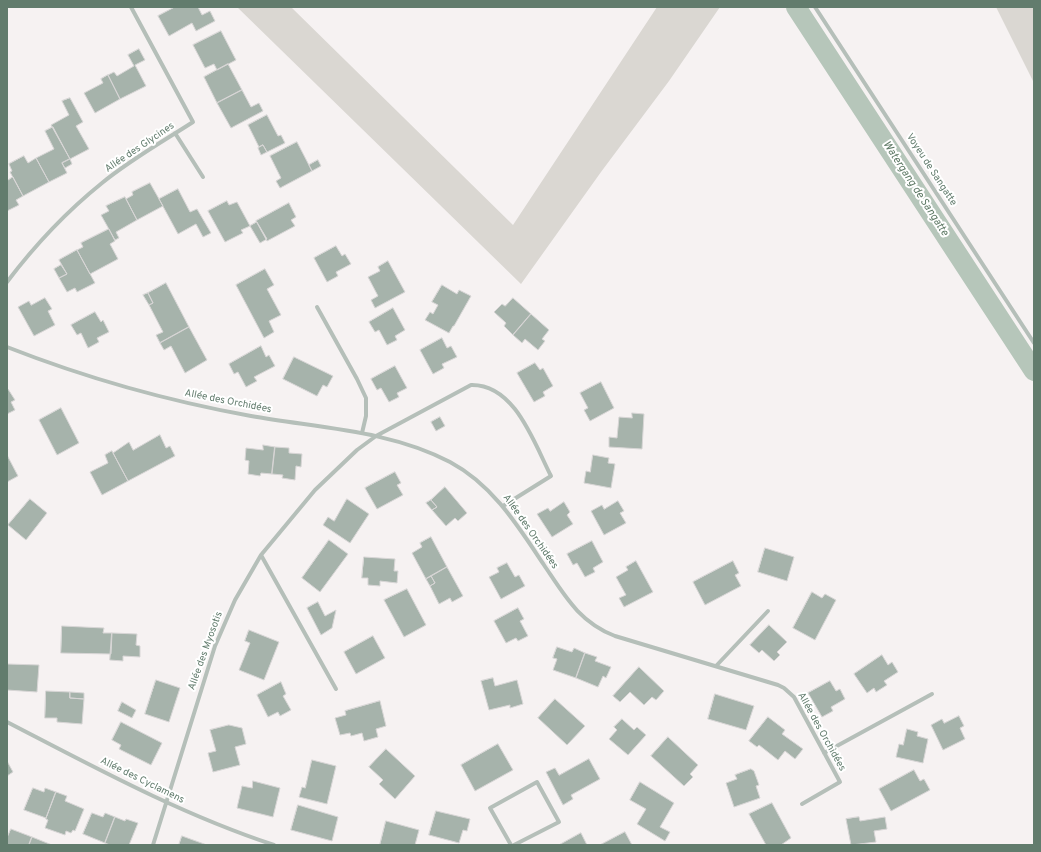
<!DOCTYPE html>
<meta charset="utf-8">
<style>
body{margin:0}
#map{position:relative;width:1041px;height:852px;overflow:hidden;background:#f6f2f2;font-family:Overpass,sans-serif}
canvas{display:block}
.frame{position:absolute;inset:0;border:8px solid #627c6d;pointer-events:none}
</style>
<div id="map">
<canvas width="1041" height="852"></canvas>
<div class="frame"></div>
</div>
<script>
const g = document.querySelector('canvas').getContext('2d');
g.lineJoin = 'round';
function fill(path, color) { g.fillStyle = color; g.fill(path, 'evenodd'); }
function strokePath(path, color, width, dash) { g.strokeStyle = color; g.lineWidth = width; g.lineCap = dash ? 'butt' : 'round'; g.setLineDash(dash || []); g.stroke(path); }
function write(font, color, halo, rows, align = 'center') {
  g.font = font + ' Overpass,sans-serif'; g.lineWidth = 4; g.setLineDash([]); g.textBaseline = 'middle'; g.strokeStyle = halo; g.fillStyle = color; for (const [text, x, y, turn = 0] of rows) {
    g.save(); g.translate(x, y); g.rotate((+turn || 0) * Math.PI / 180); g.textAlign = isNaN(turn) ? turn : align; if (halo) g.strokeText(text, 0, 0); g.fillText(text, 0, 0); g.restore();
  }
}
const green = new Path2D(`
 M237,7H291L513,225L657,7H720L669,81L601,172L521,284Z
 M996,7H1034V83Z`);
const canal = new Path2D(`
 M796,7L1034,371`);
const building = new Path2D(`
 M175,7H198L202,15L210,11L215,21L196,31L192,23L169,36L158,16Z
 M221,31L236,60L217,70L214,64L205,68L193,45Z
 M139,49L145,60L135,65L146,86L120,99L108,75L114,72L117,76L134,66L128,55Z
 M228,64L242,90L217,103L204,77Z
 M108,75L120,99L95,113L84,93L103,83L101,79Z
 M242,90L251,107L259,103L263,111L231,128L217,103Z
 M70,98L83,122L76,126L89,149L70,159L51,125L69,115L62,101Z
 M267,115L278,136L281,135L285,143L267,152L263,145L259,147L248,125Z
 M53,127L70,159L62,163L67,173L49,182L36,158L54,149L45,131Z
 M297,142L312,171L280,188L276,181L281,178L270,156Z
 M263,145L267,152L261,155L258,148Z
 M24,156L28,163L36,158L49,182L23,196L10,172L12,171L9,164Z
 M70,159L72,164L65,168L62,163Z
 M318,160L321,166L312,171L309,165Z
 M13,177L23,196L16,200L19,205L7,211V181Z
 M150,183L163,206L137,220L126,199L133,195L132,192Z
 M178,189L190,212L197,209L211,233L203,237L196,224L178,234L159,199Z
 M125,197L137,220L116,232L119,238L115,240L101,215L109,211L106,206Z
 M227,201L229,205L237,202L250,226L241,230L243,233L225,242L208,211Z
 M289,203L296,217L291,220L295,226L267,241L256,221Z
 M257,222L267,239L260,243L250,226Z
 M109,229L115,241L110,244L118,259L90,274L77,250L83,247L81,243Z
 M336,246L342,256L345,254L351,264L336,272L338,276L327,282L314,258Z
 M77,250L95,283L77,292L75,288L67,292L59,278L67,274L59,260Z
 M388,261L405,292L375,308L371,300L378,296L368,277L380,271L378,267Z
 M61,265L67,274L59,278L54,269Z
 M265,269L274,285L267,289L281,315L269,321L274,332L264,338L236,285Z
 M166,283L189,327L160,343L156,335L163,332L149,305L153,303L148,293Z
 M442,285L457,294L459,290L471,296L454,326H453L449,333L425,320L430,312L433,314L438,305L432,302Z
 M148,293L153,303L149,305L143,295Z
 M45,298L52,309L48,311L55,325L34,336L18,307L29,301L31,305Z
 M513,298L531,314L513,335L504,326L506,323L494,312L502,304L505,306Z
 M393,308L405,330L395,336L397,340L387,345L379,330L375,332L369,322Z
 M95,312L101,322L103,320L109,332L97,338L99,342L88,348L81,333L77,335L71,325Z
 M531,314L549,330L542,339L545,341L538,350L525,339L522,343L513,335Z
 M189,327L207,360L185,373L171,346L164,350L160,343Z
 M442,338L447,348L451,346L457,357L442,364L444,368L433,374L420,350Z
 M261,346L266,357L269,355L275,366L254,377L257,381L246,387L238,372L234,374L229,364Z
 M294,357L333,376L327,387L323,385L317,396L283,379Z
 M535,363L540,370L543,368L553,386L543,392L545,396L534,402L517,373Z
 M395,366L407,388L397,393L399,397L389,402L381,388L377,390L371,379Z
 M601,382L614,408L590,421L584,410L588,408L580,393Z
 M7,389H8L15,400L11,402L15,410L7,414Z
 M61,408L79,443L57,455L39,420Z
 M632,413L644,414L642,449L609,447V437L617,438L619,417L632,418Z
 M440,417L445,426L436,431L431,422Z
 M160,435L166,448L170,446L175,456L128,481L113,453L129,442L133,450Z
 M263,445L275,447L272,474L261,473L260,476L248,474L249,461L245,460L246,448L263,450Z
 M275,447L289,448V453L302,454L301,467L296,466L295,480L282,478L283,475L272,474Z
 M112,451L128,481L102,495L90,472L108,463L105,455Z
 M7,455L18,476L7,482Z
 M593,455L609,458L608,463L615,464L611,488L584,483L586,471L590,472Z
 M395,472L401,483L397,485L403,495L377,509L365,488Z
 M445,487L467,513L458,521L455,518L446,526L432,510L437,507L431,500Z
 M30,499L47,513L26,540L8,525Z
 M347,499L369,514L350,543L323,525L328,517L334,521Z
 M431,500L437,507L432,510L426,503Z
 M618,501L624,511L620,513L626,523L604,535L591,511L602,505L604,509Z
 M564,502L570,512L567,515L573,524L552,537L537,514L548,508L550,511Z
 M431,537L447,567L426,579L412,553L422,547L420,543Z
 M329,540L348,554L320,592L302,578Z
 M592,541L603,562L593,568L595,572L585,577L577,563L573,565L567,554Z
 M765,548L794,557L787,581L758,572Z
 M364,557L395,559L394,571H398L397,583L380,581V586L368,585V578H362Z
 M636,561L653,592L624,607L619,598L626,595L616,577L628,570L626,567Z
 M733,561L739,573L735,575L741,586L705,605L693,582Z
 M507,563L515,577L519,575L525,586L501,599L489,577L499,572L497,568Z
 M447,567L463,596L452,602L450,598L439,604L430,586L435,583L431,576Z
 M431,576L435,583L430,586L426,579Z
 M407,589L426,625L404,637L384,600Z
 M812,592L822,598L825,594L836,600L815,640L793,628Z
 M318,602L325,616L336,610L332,628L321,635L307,608Z
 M518,608L524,619L520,621L528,636L518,641L516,638L506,643L494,621Z
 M769,625L787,642L777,652L780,655L774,661L762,650L759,653L750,645Z
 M62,626L104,628L103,633H112L111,654L61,653Z
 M249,630L279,642L264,680L239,670L250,643L245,641Z
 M112,633L137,634L136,645L140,646V657L123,656V661L110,660Z
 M373,636L385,658L356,674L344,652Z
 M557,647L572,652L574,648L585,653L576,678L553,670L557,659L553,658Z
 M585,653L597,657L595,661L611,667L606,678L603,676L598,687L576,678Z
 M882,655L888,665L892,662L898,672L884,681L887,685L876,692L874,688L867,693L854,674Z
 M7,664L39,665L37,692L7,690Z
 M639,667L664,691L656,700L652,697L644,705L630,692L620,702L613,696Z
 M493,678L495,686L517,680L523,704L510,708V705L489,710L481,681Z
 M156,680L180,688L169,722L145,714Z
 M830,681L836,691L840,689L845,699L831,707L833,711L822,717L808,693Z
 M281,682L286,694L283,696L291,710L280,716L278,712L268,717L257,695Z
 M46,691L70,692V698L84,699L82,724L57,722V718H45Z
 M70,692L84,693V699L70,698Z
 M715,694L754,706L746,730L708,719Z
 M555,699L585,726L567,745L538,718Z
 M380,701L386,726L376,729L378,737L364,741L362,733L351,736L350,733L340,735L335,718L346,715L345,711Z
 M122,702L136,710L132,718L118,711Z
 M959,716L964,726L960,728L965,739L943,750L931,725L942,719L944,723Z
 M768,717L785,730L782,734L803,749L795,759L785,751L778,760L759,745L757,747L749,741Z
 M622,719L634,730L637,727L646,735L628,755L609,739L617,730L614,727Z
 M121,722L162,743L151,765L119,749L121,745L112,740Z
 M229,725L242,728L246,744L235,747L240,765L213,772L208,753L216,751L210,730Z
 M907,729L918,732L917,736L928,739L923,763L896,757L899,744L903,745Z
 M668,737L698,765L690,774L693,777L684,786L651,756Z
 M498,744L513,770L475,791L461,765Z
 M386,749L415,776L395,799L379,784L383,780L369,767Z
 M589,759L600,779L571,795L573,799L563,805L546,772L555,768L559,775Z
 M312,760L336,766L327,804L299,797L302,787L305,788Z
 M7,761L13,772L7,776Z
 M751,769L754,771L759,785L756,786L760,798L734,807L726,783L737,779L735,775Z
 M914,770L920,781L924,779L930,790L891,811L879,789Z
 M253,781L280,788L273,817L237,808L242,786L252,788Z
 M640,782L674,803L660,827L670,832L665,841L637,824L646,809L630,800Z
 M33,788L44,792L45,788L56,792L46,818L24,810Z
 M56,792L67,796L65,801L84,809L75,831L73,830L71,833L66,831L65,835L45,828L48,820L46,819Z
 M772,803L791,838L781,845H766L749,814Z
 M298,805L338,817L332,841L291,830Z
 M436,811L470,819L467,831L463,830L459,843L429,835Z
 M92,813L103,817L105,813L115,817L105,843L83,834Z
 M115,817L125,821L126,819L138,823L129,845H110L105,843Z
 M859,817L860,821L885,817L887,829L874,831L876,842L851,845L846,819Z
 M386,821L419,830L415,845H380Z
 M11,829L32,837L29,845H7V838Z
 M625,832L632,845H600Z
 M581,833L587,845H559Z
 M182,836L207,845H179Z
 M32,837L52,845H29Z`);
const minor = new Path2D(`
 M815,7L1034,343
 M175,133L203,177
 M7,282C35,245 66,212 102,183C130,160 162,142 193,122L131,7
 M317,307L357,379L366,398V416L362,433
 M7,347C86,378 168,401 251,416C318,428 389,430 450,462C493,485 518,526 544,565C565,596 579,622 615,636L778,685L784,688L794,697L840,782L802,804
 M261,555L336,689
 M716,666L768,611
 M7,722C94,767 180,814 274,845
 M824,753L932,694
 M153,845L215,646L235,600L261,555L315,490L357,450L376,436L471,385C515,384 534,443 551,476L503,506
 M511,845L490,808L537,782L559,822L514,845`);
const streetNames = [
 ["Allée des Glycines",140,148,-34],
 ["Voyeu de Sangatte",931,170,57],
 ["Allée des Orchidées",228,402,11],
 ["Allée des Orchidées",530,532,55],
 ["Allée des Myosotis",206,651,-70],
 ["Allée des Orchidées",821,732,61],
 ["Allée des Cyclamens",142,781,26]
];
const waterNames = [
 ["Watergang de Sangatte",915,189,57]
];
fill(green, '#dad7d2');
strokePath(canal, '#b6c6ba', 20);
fill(building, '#a6b3ab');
strokePath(building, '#d7d5d5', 1);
strokePath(minor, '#b5bfb9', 4);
write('10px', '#627c6d', '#fff', streetNames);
write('italic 11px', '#5d7864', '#fff', waterNames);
</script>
